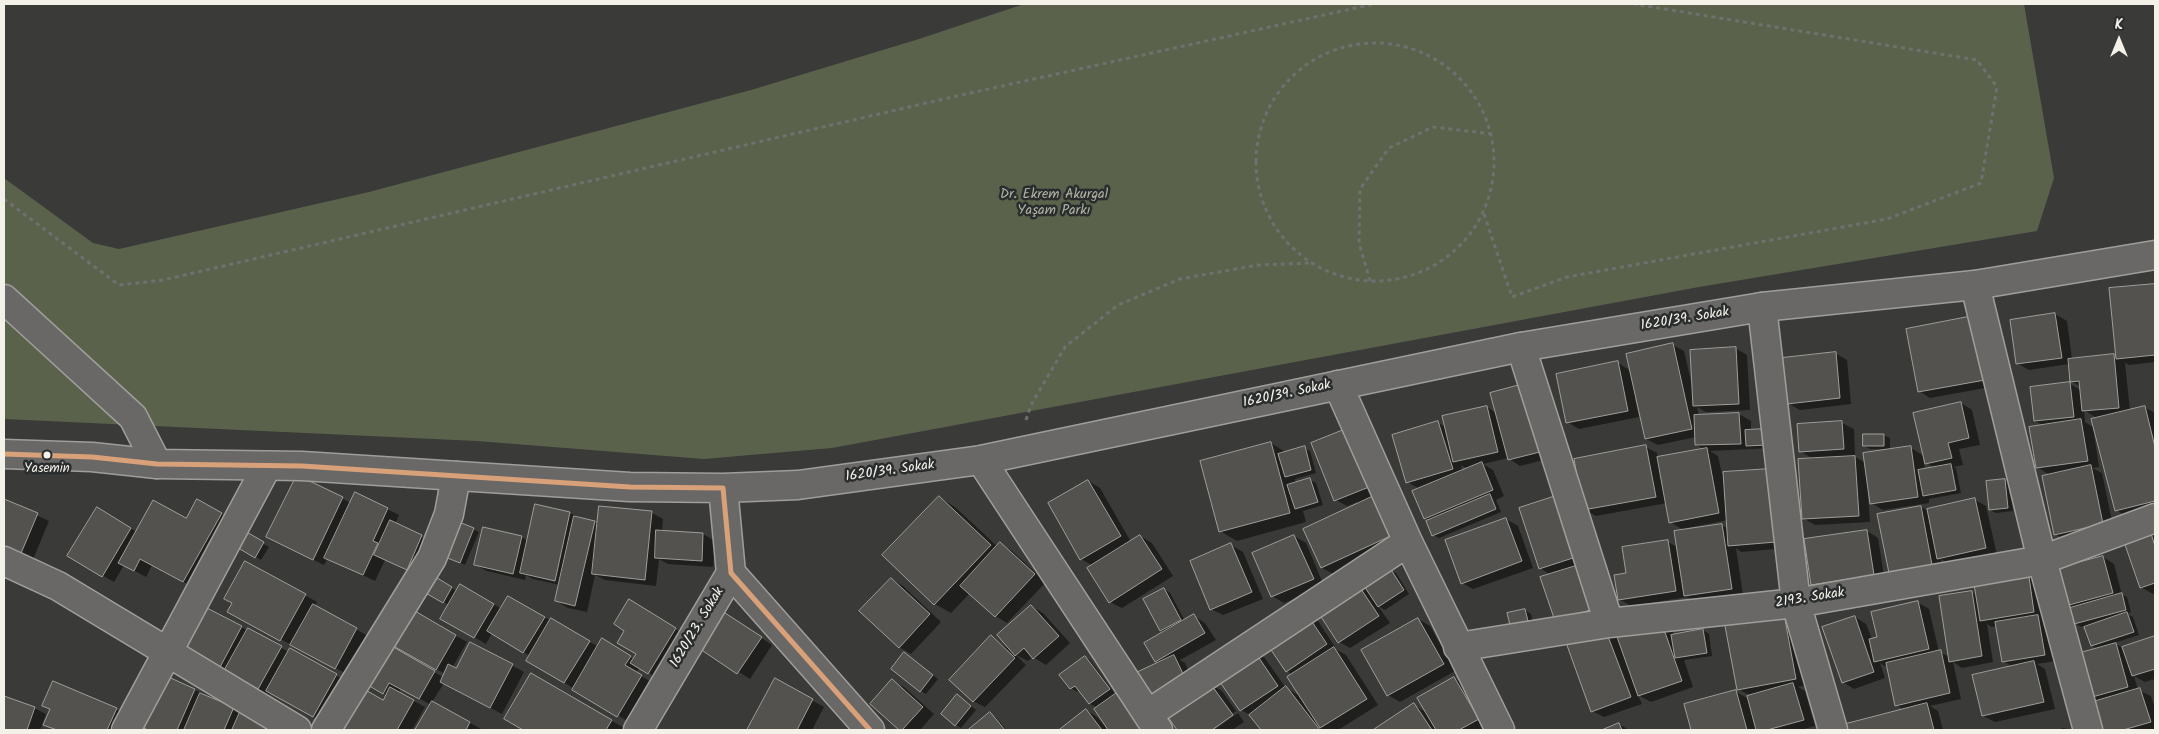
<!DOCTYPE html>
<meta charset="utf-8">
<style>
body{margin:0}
#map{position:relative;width:2159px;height:734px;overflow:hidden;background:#3a3a38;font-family:Kalam,sans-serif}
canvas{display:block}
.frame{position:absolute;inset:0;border:5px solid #f4f1e8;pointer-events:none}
.north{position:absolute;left:2094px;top:15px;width:50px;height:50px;-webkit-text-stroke:4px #2a2d2e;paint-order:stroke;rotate:0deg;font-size:14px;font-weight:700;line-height:20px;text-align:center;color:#f4f1e8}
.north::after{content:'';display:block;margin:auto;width:18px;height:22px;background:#f4f1e8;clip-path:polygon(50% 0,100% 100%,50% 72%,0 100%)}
</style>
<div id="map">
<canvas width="2159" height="734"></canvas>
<div class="frame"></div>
<div class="north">K</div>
</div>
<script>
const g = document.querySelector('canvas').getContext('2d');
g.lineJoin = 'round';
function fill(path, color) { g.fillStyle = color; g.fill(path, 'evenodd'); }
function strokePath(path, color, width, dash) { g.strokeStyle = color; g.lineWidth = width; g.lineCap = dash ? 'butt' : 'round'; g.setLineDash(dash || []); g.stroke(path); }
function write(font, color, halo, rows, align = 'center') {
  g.font = font + ' Kalam,sans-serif'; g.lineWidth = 5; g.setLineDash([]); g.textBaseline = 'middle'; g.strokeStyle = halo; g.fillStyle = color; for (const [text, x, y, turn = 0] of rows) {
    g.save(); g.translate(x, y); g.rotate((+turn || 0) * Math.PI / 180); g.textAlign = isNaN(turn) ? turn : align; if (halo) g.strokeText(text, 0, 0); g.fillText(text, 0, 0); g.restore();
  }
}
const green = new Path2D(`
 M1024,4H2024L2054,178L2037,231L1699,287L832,448L704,459L477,441L4,419V178L93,243L119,249L369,192L751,90L919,39Z`);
const shadow = new Path2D(`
 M2155,285V362L2129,365L2125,363L2130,411L2144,407L2155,413V514L2133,520L2116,510L2101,417H2095L2084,410L2085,422L2093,427L2099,467L2092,468L2102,473L2114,531L2067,541L2055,534L2050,475L2037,467L2044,426L2035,421L2070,384L2082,391L2081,387L2071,381L2069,364L2029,370L2017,363L2055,314L2067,321L2072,359L2114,356L2117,358L2110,289Z
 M1907,330L1996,386L1930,398L1919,391Z
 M1673,345L1684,351L1692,385L1735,348L1747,355L1750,410L1706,412L1697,407L1699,416L1739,414L1751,421V431L1772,448L1710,451L1718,456L1722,474L1770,470L1787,548L1741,552L1736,548L1743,595L1696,602L1687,597L1631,606L1619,599L1628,574L1668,542L1677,547L1722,525L1728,529V520L1682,529L1670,522L1667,503L1596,516L1585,510L1646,447L1657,453L1658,458L1705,450L1697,445L1696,437L1658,445L1646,439L1637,398L1635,399L1639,417L1579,429L1567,422L1618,363L1631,371Z
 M1835,353L1847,360L1851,404L1800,410L1788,403Z
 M1961,403L1972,410L1980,445L1959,449L1963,465L1953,467L1956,468L1961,493L1929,499V503L1883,510L1871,503L1870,495H1868L1870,522L1815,525L1803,518L1815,460L1800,451L1798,425L1842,423L1854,429L1855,455H1852L1866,463L1911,448L1924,456ZM1923,458H1925L1926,463L1935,468L1925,470Z
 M1487,407L1559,456L1520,466L1508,458L1483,464L1493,470L1504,496L1496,500L1501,512L1439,538L1433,535L1430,521L1425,518L1420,489L1407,482L1438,423L1446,427ZM1461,465L1467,469L1462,471Z
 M1346,430L1408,540L1333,574L1322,568L1358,504L1357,502L1347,506L1336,500Z
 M1884,435L1890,438V449H1870L1864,446Z
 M1271,443L1287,453L1304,448L1310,451L1316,473L1295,479L1296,484L1310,480L1316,483L1323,505L1303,511L1306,522L1237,541L1220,531Z
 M297,476L351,503L387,509L399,515L395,524L433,543L419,576L385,560L375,581L328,558L324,565L268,537Z
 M2005,480L2010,483L2013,511L1996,513L1990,510Z
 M1088,481L1100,488L1131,542L1140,536L1152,543L1173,576L1122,608L1110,602L1093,566L1081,559Z
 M939,497L955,507L998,547L1001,544L1012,551L1046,582L1007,623L996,616L970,593L951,613L935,604Z
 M1559,497L1604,615L1567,627L1551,575L1540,568Z
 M4,500L49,521L31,564L4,552Z
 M1975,500L1986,506L1997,555L1950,565L1941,559L1943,571L1902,579L1921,507L1929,511Z
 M198,501L233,520L195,588L152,565L146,577L124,565L114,582L69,556L97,509L137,532L187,520Z
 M569,513L599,524L652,513L663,519L662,532L703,534L715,541L713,567L668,564L659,559L656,586L605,580L595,575L587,612L568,608L556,601L560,585L533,579L526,575L525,580L487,571L476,565L522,537L528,541Z
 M1506,519L1518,526L1533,568L1473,589L1462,583Z
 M473,529L479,532L465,565L447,557Z
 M1867,531L1878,538L1885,582L1824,591L1813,584Z
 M2155,532V593L2153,594L2141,587L2124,537Z
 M245,533L269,547L261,560L237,546Z
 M1294,536L1306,543L1324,586L1284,603L1272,596Z
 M1231,545L1243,552L1263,599L1223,615L1211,609Z
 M2103,557L2114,564L2122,595L2127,597L2131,612L2127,614L2133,617L2139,635L2114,643L2123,648L2155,637V679L2145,682L2134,676L2138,690L2151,696L2155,708V730H2095L2086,698L2098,649L2092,646L2085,626L2081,627L2075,623L2073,613L2059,607Z
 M245,562L317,602L315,606L368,636L347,674L240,618Z
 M1390,570L1396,573L1409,594L1385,610L1378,606L1390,623L1350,648L1339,642L1316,607Z
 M2028,571L2039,578L2045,618L2042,619L2049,623L2056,661L2037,664L2045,669L2055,709L1995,722L1983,716L2013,667L2003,661L1997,626L1992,627L1987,624L1993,662L1962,668L1953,662L1961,699L1930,706L1938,711L1943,730H1849L1847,725L1905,710L1896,705L1888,668L1880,663L1885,678L1854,689L1843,682L1855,617L1866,624L1872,639L1879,638L1917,602L1929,609L1939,652L1950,657L1971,592L1977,595Z
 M434,578L457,591L460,586L502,609L509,598L599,647L603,640L634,659L637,653L626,630L629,601L687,636L660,680L640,667L636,673L653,683L629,722L527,660L530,656L492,633L486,644L442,618L449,605L426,591Z
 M892,579L903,586L941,622L911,654L899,647Z
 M1164,589L1170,593L1185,621L1194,616L1205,623L1216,640L1180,660L1185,663L1197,689L1156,661L1164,633L1161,630Z
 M1031,606L1043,613L1070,643L1046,665L1033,657L1028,661L1016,655L1026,665L985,707L973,701L991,637L1009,649Z
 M408,609L467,642L452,668L457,670L470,643L524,672L502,714L444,683L432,702L483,730H417L431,705L401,688L399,693L425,707L412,730H339L384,701L387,695L367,684L388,646L443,677L445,674L390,642Z
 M1525,610L1531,614L1534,628L1517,632Z
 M1306,614L1318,621L1337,650L1346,655L1378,705L1338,730H1262L1252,716L1241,710L1253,651L1264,657L1286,688L1300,696L1293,675L1287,671Z
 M1783,616L1795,622L1807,685L1798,687L1805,691L1815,726L1800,730H1692L1686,705L1736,692L1749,699L1751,696L1738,689Z
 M733,619L772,645L750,679L699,647Z
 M1418,619L1430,626L1455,671L1400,702L1388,695L1363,650Z
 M1671,626L1674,635L1703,630L1709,634L1712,656L1684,660L1693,687L1651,702L1638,695L1642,704L1604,717L1592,711L1606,632L1619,639Z
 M241,627L289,652L290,650L348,682L325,723L271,693L270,695L194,655Z
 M910,657L938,679L926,694L921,691Z
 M1085,657L1090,660L1116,695L1150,730H1061L1086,710L1097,717L1104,725L1106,724L1098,708L1090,704L1079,689L1077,692L1071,688Z
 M531,675L628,730H526L522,728Z
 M164,677L195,690L278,730H149L143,727Z
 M1454,678L1466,685L1490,726L1482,730H1376L1414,705L1427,713Z
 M775,680L824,707L812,730H749Z
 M892,681L904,687L934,714L920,730H900L871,704Z
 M1210,684L1222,691L1236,711L1210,730H1179L1167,715Z
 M4,698L34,708L46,714L40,730H4Z
 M963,699L976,710L961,728L956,725Z
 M44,706L116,709L128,716L122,730H56L45,724L51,710Z
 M1238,713L1244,722L1232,730H1214Z
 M990,714L995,717L1007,730H970Z
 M1619,724L1629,730H1605Z
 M2064,728L2069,730H2056Z`);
const building = new Path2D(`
 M2155,284V355L2116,359L2109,288Z
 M2055,313L2062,358L2016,364L2010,320Z
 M1973,316L1985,380L1918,392L1906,329Z
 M1673,343L1692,429L1645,439L1626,354Z
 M1736,347L1739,404L1693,406L1690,350Z
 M1836,352L1840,398L1787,404L1782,358Z
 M2114,354L2119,408L2082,411L2079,381L2070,382L2068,359Z
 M1618,361L1628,411L1566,423L1556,374Z
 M1531,382L1548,450L1508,460L1490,393Z
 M2070,382L2074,417L2034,421L2030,387Z
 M1961,402L1969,438L1948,443L1952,458L1925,464L1913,413Z
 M1487,406L1498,452L1453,462L1442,416Z
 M2145,406L2155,447V501L2115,511L2091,419Z
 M1739,413L1741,444L1695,445L1694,415Z
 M2081,419L2088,461L2036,468L2029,427Z
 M1438,421L1453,469L1406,483L1392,435Z
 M1842,421L1844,449L1799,452L1797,424Z
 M1346,429L1369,487L1334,501L1311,443Z
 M1766,429L1767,445L1746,446L1745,430Z
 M1863,434H1884V446H1863Z
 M1271,442L1290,513L1219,532L1200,461Z
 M1646,445L1656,497L1583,510L1574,459Z
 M1305,446L1311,470L1285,477L1278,454Z
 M1911,446L1918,497L1870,504L1863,453Z
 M1707,448L1719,513L1669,523L1657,457Z
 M1855,456L1859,516L1802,519L1798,459Z
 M1482,462L1493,490L1424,519L1412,491Z
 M1951,464L1956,490L1923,496L1918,470Z
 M2091,465L2103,524L2054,535L2042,476Z
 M1770,469L1776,542L1728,546L1723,472Z
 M297,475L343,497L313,560L266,537Z
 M1310,478L1318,502L1295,509L1287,485Z
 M2005,479L2008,508L1989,510L1986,481Z
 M1088,480L1121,536L1080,560L1048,503Z
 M355,492L388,508L373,541L378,543L363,575L324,558Z
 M1378,494L1397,533L1321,568L1303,529Z
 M1490,494L1496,509L1432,536L1426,521Z
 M1559,495L1579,556L1539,569L1519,508Z
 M939,496L991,545L934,605L882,555Z
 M1975,498L1986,548L1937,559L1927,509Z
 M4,499L38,513L19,558L4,552Z
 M197,499L222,513L183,582L140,559L134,571L118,563L153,500L186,518Z
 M535,504L570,512L555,581L520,573Z
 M599,506L652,511L645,580L592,574Z
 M1921,506L1932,565L1889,573L1877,514Z
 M97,507L131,528L102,577L67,556Z
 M574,516L595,521L575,606L555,601Z
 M1506,518L1522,561L1461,584L1445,540Z
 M390,520L422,535L407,570L374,555Z
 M454,520L474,528L460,563L440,555Z
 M1722,524L1732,589L1684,596L1674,531Z
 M483,527L522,536L513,574L474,565Z
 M2149,527L2155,546V583L2140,588L2122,536Z
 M656,530L703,533L702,561L655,558Z
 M1867,530L1874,575L1811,585L1804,539Z
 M245,531L264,542L255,558L235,546Z
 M1140,535L1162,569L1109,603L1087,568Z
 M1294,535L1314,579L1271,597L1252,553Z
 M1668,540L1676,591L1618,600L1614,575L1626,573L1622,547Z
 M1000,542L1035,574L995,617L960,586Z
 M1231,543L1252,592L1210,610L1190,561Z
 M2103,556L2113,593L2058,608L2048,571Z
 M245,561L306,594L280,641L227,612L232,603L224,599Z
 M1579,565L1593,609L1555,621L1540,577Z
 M1390,568L1404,590L1378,607L1364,586Z
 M2028,570L2034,612L1980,621L1973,578Z
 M434,576L452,587L443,603L424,592Z
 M891,578L930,614L899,648L859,611Z
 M1355,580L1379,616L1338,643L1314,606Z
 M460,584L494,604L474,638L440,619Z
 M1164,588L1181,620L1160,631L1143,599Z
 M1972,591L1982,656L1949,662L1939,596Z
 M2122,593L2126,610L2074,624L2070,608Z
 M508,596L545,617L523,653L487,631Z
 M629,599L676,628L648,674L630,663L636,654L617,643L624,631L614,624Z
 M1918,601L1929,649L1874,662L1869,639L1877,637L1871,612Z
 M313,604L357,628L335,669L290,645Z
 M1031,605L1059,636L1033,659L1024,648L1015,656L997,635Z
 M203,606L242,626L219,669L181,649Z
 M408,607L456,635L436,670L388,643Z
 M1525,609L1529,625L1511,629L1507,613Z
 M722,611L762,637L737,674L697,647Z
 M2127,612L2134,632L2091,646L2084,627Z
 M1306,613L1327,644L1286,672L1265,641Z
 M1194,614L1205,633L1155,662L1144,643Z
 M1784,614L1796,679L1737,690L1725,626Z
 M2038,615L2045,655L2002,662L1995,622Z
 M1855,616L1874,672L1842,683L1822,627Z
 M551,618L590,641L564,683L526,661Z
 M1418,618L1444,664L1387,696L1361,650Z
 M1660,618L1682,681L1638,696L1616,634Z
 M248,628L282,646L258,689L224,671Z
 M1703,629L1707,653L1675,658L1671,635Z
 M1606,631L1631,697L1591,712L1564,637Z
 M991,635L1015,658L973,702L949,680Z
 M2155,636V669L2132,676L2122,647Z
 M602,638L631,656L625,665L642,675L617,717L572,690Z
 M470,642L513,664L490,708L440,682L448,664L456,668Z
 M2116,643L2128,687L2085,699L2073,655Z
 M388,644L435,671L419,699L389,683L383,694L366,684Z
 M1334,647L1367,699L1320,728L1287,677Z
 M290,648L337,674L313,717L266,691Z
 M1253,649L1278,686L1240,711L1215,675Z
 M1941,650L1950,693L1895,706L1886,663Z
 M904,652L933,675L920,692L891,669Z
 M1174,655L1187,682L1149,700L1136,673Z
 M1085,656L1110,689L1089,704L1075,686L1070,689L1059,675Z
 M2034,661L2044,702L1982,716L1972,675Z
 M531,673L612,720L606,730H523L504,719Z
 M164,675L195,689L177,730H148L141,727Z
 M1454,677L1479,719L1459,730H1436L1417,698Z
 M775,678L813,699L797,730H747Z
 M892,679L923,707L902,730H899L870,704Z
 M53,681L117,708L107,730H57L43,725L50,709L42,706Z
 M1210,683L1233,715L1212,730H1177L1166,714Z
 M1793,683L1804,720L1767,730H1756L1747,696Z
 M1286,686L1320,730H1261L1249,715Z
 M390,687L414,700L397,730H338L362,688L383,700Z
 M2140,688L2151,722L2123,730H2094L2086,704Z
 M1736,690L1747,730H1691L1684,704Z
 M1118,692L1143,730H1108L1094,709Z
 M200,693L234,707L224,730H184Z
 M957,694L971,706L955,726L941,714Z
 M4,696L35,707L27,730H4Z
 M432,701L470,722L466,730H415Z
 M1414,703L1432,730H1373Z
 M1927,703L1934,730H1848L1846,724Z
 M1086,709L1102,730H1059Z
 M240,712L272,725L269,730H232Z
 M990,712L1005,730H968Z
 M1619,723L1622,730H1602Z`);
const path = new Path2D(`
 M1256 162a119 119 0 1 1 238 0a119 119 0 1 1-238 0Z
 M4,199L119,285L163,280L948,98L1374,4
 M1484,214L1512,297L1567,277L1887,219L1981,183L1997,87L1977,60L1634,4
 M1370,281L1359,243L1360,189L1389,148L1433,127L1493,134
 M1026,420L1031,405L1065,347L1118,305L1180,279L1258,265L1312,263`);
const minor = new Path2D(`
 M1975,285L2042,560L2088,730
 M4,299L133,417L157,464
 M1762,307L1796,603L1833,730
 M1521,347L1609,623
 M1338,385L1408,542L1500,730
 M981,460L1158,730
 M4,561L58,586L297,730
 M1458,647L1609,623L1796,603L2042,560L2155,518
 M1148,714L1408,542
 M126,730L267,466
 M326,730L432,558L449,514L456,476
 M638,730L731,573`);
const major = new Path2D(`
 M4,454L92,457L157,464L302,466L630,487L723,488L798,485L981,460L1521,347L1762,307L1975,285L2155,255
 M723,488L731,573L870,730`);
const bus1 = new Path2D(`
 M4,454L92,457L157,464L302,466L630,487L723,488L731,573L870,730`);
const markers = [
 [47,455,4.5,"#f4f1e8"]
];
const busNames = [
 ["Yasemin",47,470]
];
const parkNames = [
 ["Dr. Ekrem Akurgal",1054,196],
 ["Yaşam Parkı",1054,212]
];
const streetNames = [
 ["1620/39. Sokak",1685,320,-9],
 ["1620/39. Sokak",1287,395,-12],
 ["1620/39. Sokak",890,472,-8],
 ["2193. Sokak",1810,599,-9],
 ["1620/23. Sokak",698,628,-59]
];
fill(green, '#5a624c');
fill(shadow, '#0007');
fill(building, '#54524e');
strokePath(building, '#9e9e9b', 1);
strokePath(minor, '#9e9e9b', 31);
strokePath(major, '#9e9e9b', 31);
strokePath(path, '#70706f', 3, [4, 4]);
strokePath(minor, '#696866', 28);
strokePath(major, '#696866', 28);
strokePath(bus1, '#d9a179', 5);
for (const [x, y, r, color] of markers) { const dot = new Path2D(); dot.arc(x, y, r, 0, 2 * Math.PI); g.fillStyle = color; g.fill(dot); strokePath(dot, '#2a2d2e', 2); }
write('13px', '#f4f1e8', '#2a2d2e', busNames);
write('14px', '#b1b3a3', '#2a2d2e', parkNames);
write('14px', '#f4f1e8', '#2a2d2e', streetNames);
</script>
